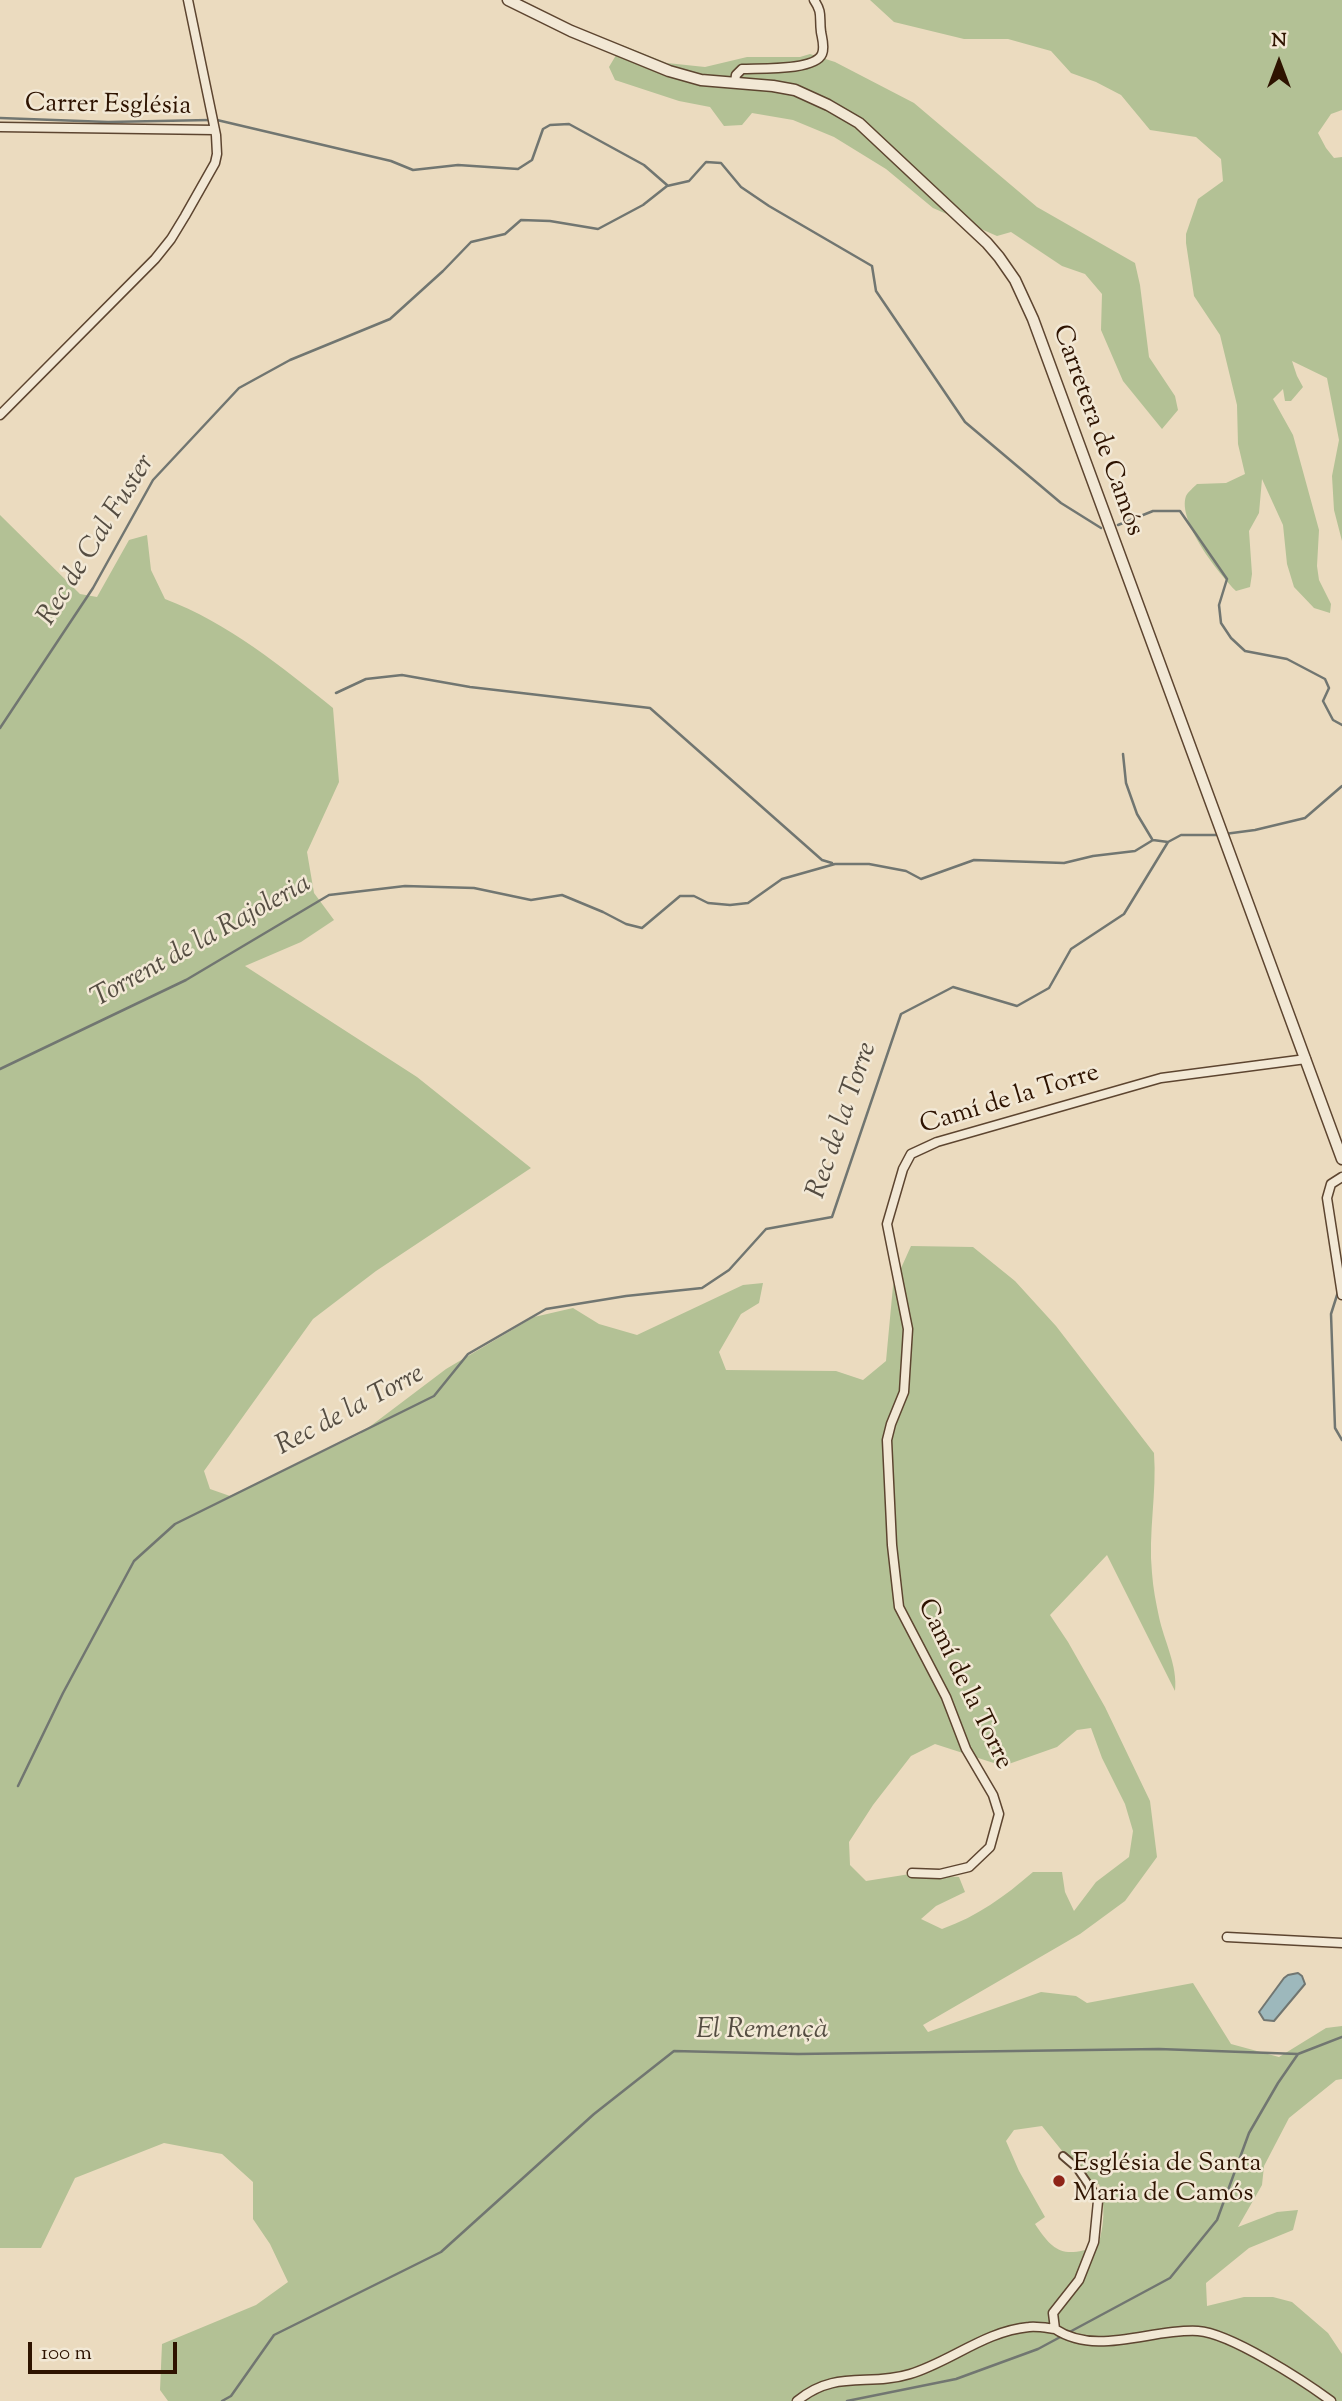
<!DOCTYPE html>
<meta charset="utf-8">
<style>
body{margin:0}
#map{position:relative;width:1342px;height:2401px;overflow:hidden;background:#ebdbbf;font-family:"Sorts Mill Goudy",serif}
canvas{display:block}
.north{position:absolute;left:1244px;top:28px;width:70px;height:70px;-webkit-text-stroke:5px #f2e8d5;paint-order:stroke;rotate:0deg;font-size:19px;font-weight:700;line-height:28px;text-align:center;color:#2e1300}
.north::after{content:'';display:block;margin:auto;width:24px;height:32px;background:#2e1300;clip-path:polygon(50% 0,100% 100%,50% 72%,0 100%)}
.scale{position:absolute;left:28px;top:2342px;width:149px;height:32px;box-sizing:border-box;border:4px solid #2e1300;border-top:0;padding-left:9px;font-size:21px;line-height:24px;white-space:nowrap;color:#2e1300;-webkit-text-stroke:5px #f2e8d5;paint-order:stroke}
</style>
<div id="map">
<canvas width="1342" height="2401"></canvas>
<div class="north">N</div>
<div class="scale">100 m</div>
</div>
<script>
const g = document.querySelector('canvas').getContext('2d');
g.lineJoin = 'round';
function fill(path, color) { g.fillStyle = color; g.fill(path, 'evenodd'); }
function strokePath(path, color, width, dash) { g.strokeStyle = color; g.lineWidth = width; g.lineCap = dash ? 'butt' : 'round'; g.setLineDash(dash || []); g.stroke(path); }
function write(font, color, halo, rows, align = 'center') {
  g.font = font + ' "Sorts Mill Goudy",serif'; g.lineWidth = 5; g.setLineDash([]); g.textBaseline = 'middle'; g.strokeStyle = halo; g.fillStyle = color; for (const [text, x, y, turn = 0] of rows) {
    g.save(); g.translate(x, y); g.rotate((+turn || 0) * Math.PI / 180); g.textAlign = isNaN(turn) ? turn : align; if (halo) g.strokeText(text, 0, 0); g.fillText(text, 0, 0); g.restore();
  }
}
const green = new Path2D(`
 M870,0H1342V110L1331,114L1318,133L1326,148L1334,158L1342,157V541L1334,510L1332,476L1339,440L1327,378L1292,361L1297,376L1303,387L1291,401H1285L1283,389L1273,399L1293,435L1319,530L1317,566L1319,580L1331,604L1330,613L1314,608L1294,587L1287,564L1283,525L1262,479L1259,513L1249,531L1252,574L1250,587L1236,591C1219,574 1177,521 1186,496C1188,492 1194,487 1197,484L1226,483L1245,474L1238,444L1237,405L1220,335L1194,296L1186,243V234L1198,199L1223,181L1221,159L1196,137L1150,130L1121,95L1096,82L1071,73L1051,51L1008,39H964L894,22Z
 M622,45L667,63L705,67L747,57H800L810,54L835,62L914,103L1037,207L1135,263L1140,285L1149,357L1175,396L1178,410L1162,429L1123,381L1101,330L1102,294L1085,274L1062,266L1011,232L997,236L933,208L886,169L834,137L793,120L752,113L742,125L724,126L710,107L679,101L615,80L609,67Z
 M0,515L80,594L97,597L129,540L147,535L151,570L165,599C228,623 281,666 333,708L339,782L307,852L314,893L334,920L301,942L245,966L417,1077L531,1168L376,1271L313,1319L204,1471L210,1489L230,1496L360,1434L446,1369L534,1317L573,1308L599,1324L637,1335L743,1285L763,1283L759,1303L741,1314L719,1352L726,1370L836,1371L863,1380L886,1361L893,1286L911,1246L973,1247L1015,1281L1056,1326L1154,1453C1157,1493 1148,1533 1152,1573C1153,1588 1156,1603 1159,1617C1164,1641 1178,1666 1175,1691L1107,1555L1050,1615L1068,1642L1105,1707L1150,1801L1157,1857L1125,1901L1080,1934L923,2025L928,2032L1041,1992L1076,1996L1087,2003L1193,1983L1231,2044L1279,2057L1326,2028L1342,2026V2079L1336,2080L1289,2118L1264,2166L1262,2185L1238,2227L1277,2212L1298,2210L1293,2230L1249,2248L1206,2283L1207,2306L1244,2297H1273L1292,2302L1328,2333L1342,2354V2401H168L160,2390L162,2344L256,2305L288,2282L270,2244L253,2219V2182L222,2154L164,2143L75,2178L41,2248H0ZM1091,1728L1102,1758L1125,1804L1133,1831L1129,1857L1096,1882L1074,1911L1065,1892L1062,1872H1033C1004,1897 978,1916 942,1929L921,1919L936,1906L965,1892L959,1877L910,1874L866,1881L850,1865L849,1842L873,1805L911,1756L935,1744L1003,1766L1057,1747L1077,1730ZM1042,2126L1063,2152L1082,2167L1094,2186L1099,2184C1106,2205 1104,2226 1098,2246C1064,2258 1054,2253 1035,2224L1045,2217L1019,2171L1006,2141L1014,2130Z`);
const water = new Path2D(`
 M1298,1973L1302,1976L1305,1984L1274,2021L1264,2020L1259,2012L1284,1978L1288,1975Z`);
const stream = new Path2D(`
 M0,118L108,122L210,120
 M217,120L391,161L413,170L458,165L518,169L532,160L543,129L550,125L569,124L644,165L667,185
 M1118,525L1153,511H1180L1227,579L1219,605L1221,623L1231,638L1245,651L1287,659L1325,679L1329,688L1323,701L1333,720L1342,725
 M336,693L366,679L402,675L470,687L650,708L822,860L832,863
 M0,728L93,588L153,480L239,388L290,360L390,319L443,271L471,242L505,234L521,220L550,221L598,229L643,205L667,186L689,181L706,162L721,163L741,187L769,206L872,266L876,291L965,422L1061,503L1101,528
 M1123,754L1126,783L1137,814L1152,839
 M0,1069L186,980L329,895L405,886L474,888L531,900L562,895L603,912L626,924L642,928L680,896H694L708,903L730,905L748,903L782,879L835,864H869L906,871L921,879L974,860L1064,863L1093,856L1135,851L1153,840L1168,842L1181,835H1217L1255,830L1305,818L1342,786
 M1338,1292L1331,1314L1335,1428L1342,1440
 M18,1786L63,1693L134,1561L175,1524L434,1396L468,1354L546,1309L626,1296L702,1288L729,1270L766,1229L832,1217L901,1014L953,987L1017,1006L1049,988L1071,949L1124,914L1168,842
 M222,2401L231,2396L274,2335L441,2252L594,2114L674,2051L798,2054L1159,2049L1298,2054L1342,2037
 M847,2401L956,2379L1038,2349L1170,2278L1217,2220L1249,2133L1278,2083L1298,2054`);
const pedestrian = new Path2D(`
 M1063,2156L1077,2168L1090,2187`);
const minor = new Path2D(`
 M735,82L736,75L742,69C759,68 815,71 822,54C825,47 822,38 821,32C819,17 823,13 814,0
 M0,127L215,130
 M0,415L155,259L171,239L185,216L215,163L217,154L216,135L188,0
 M1342,1177L1331,1184L1327,1198L1342,1295
 M912,1873L940,1874L969,1867L990,1847L999,1814L993,1795L966,1749L946,1697L899,1607L892,1545L887,1440L891,1424L904,1392L908,1329L887,1224L903,1169L911,1154L937,1142L1161,1078L1306,1059
 M1227,1937L1342,1943
 M1090,2187L1098,2201L1094,2242L1079,2280L1053,2313L1055,2329C1097,2357 1152,2328 1198,2331C1230,2333 1304,2381 1331,2401
 M797,2401C836,2369 868,2387 910,2374C950,2362 985,2331 1029,2327C1037,2326 1047,2328 1055,2329`);
const tertiary = new Path2D(`
 M508,0L571,31L669,71L701,80L773,86L795,90L828,105L859,123L987,243L999,257L1015,280L1033,319L1342,1159`);
const markers = [
 [1059,2181,7,"#8f2418"]
];
const streetNames = [
 ["Carrer Església",108,107,1],
 ["Carretera de Camós",1096,431,70],
 ["Camí de la Torre",1010,1101,-17],
 ["Camí de la Torre",963,1685,64]
];
const poiNames = [
 ["Església de Santa",1073,2166],
 ["Maria de Camós",1073,2196]
];
const waterNames = [
 ["Rec de Cal Fuster",98,541,-58],
 ["Torrent de la Rajoleria",202,943,-29],
 ["Rec de la Torre",844,1121,-71],
 ["Rec de la Torre",351,1412,-28],
 ["El Remençà",762,2032]
];
fill(green, '#b3c195');
fill(water, '#9db8bc');
strokePath(water, '#717671', 2);
strokePath(stream, '#717671', 2.5);
strokePath(pedestrian, '#5d4530', 10);
strokePath(minor, '#5d4530', 11);
strokePath(tertiary, '#5d4530', 13);
strokePath(pedestrian, '#f2e8d5', 6);
strokePath(minor, '#f2e8d5', 8);
strokePath(tertiary, '#f2e8d5', 10);
for (const [x, y, r, color] of markers) { const dot = new Path2D(); dot.arc(x, y, r, 0, 2 * Math.PI); g.fillStyle = color; g.fill(dot); strokePath(dot, '#f2e8d5', 2.5); }
write('26px', '#2e1300', '#f2e8d5', streetNames);
write('26px', '#2e1300', '#f2e8d5', poiNames, 'left');
write('italic 28px', '#554d42', '#f2e8d5', waterNames);
</script>
